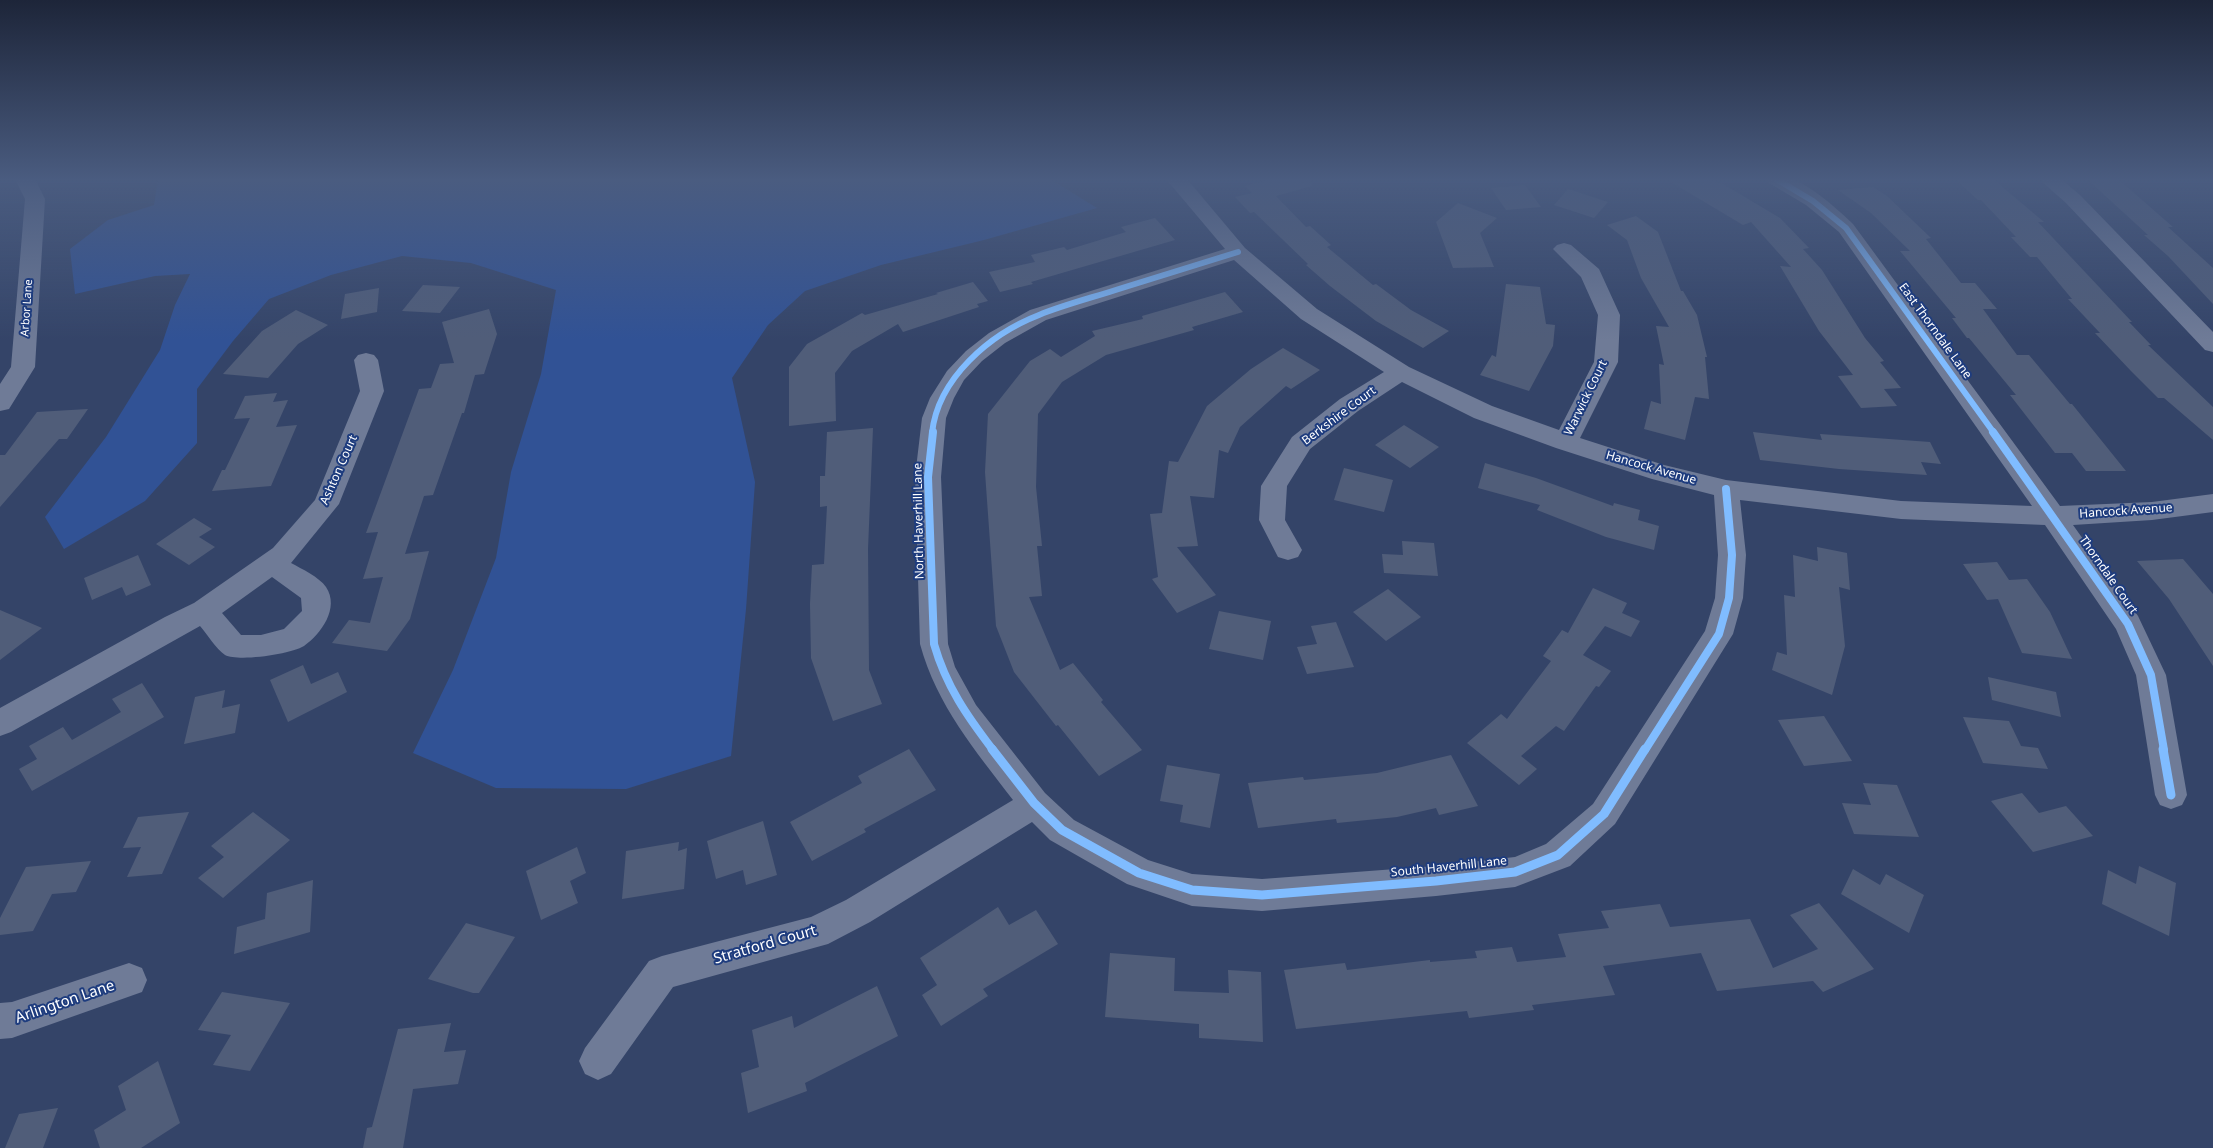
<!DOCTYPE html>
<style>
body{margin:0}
canvas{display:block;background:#344468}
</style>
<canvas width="2213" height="1148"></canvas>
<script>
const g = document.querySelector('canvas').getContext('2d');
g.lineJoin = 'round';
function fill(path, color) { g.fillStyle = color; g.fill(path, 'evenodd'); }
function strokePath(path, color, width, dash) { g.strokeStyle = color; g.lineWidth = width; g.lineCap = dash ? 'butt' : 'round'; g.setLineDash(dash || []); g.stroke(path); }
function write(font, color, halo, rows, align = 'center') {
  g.font = font + ' "Noto Sans",sans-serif'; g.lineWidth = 4; g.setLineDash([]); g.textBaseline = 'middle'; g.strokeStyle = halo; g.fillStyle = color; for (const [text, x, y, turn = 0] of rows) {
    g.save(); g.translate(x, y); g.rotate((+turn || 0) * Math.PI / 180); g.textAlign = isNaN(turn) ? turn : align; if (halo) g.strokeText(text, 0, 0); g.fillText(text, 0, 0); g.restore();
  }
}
const green = new Path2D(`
 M158,179H1050L1097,208L984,240L881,265L805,291L768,325L732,378L755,482L746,609L731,756L626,789L496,788L413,753L453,670L496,558L511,472L541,374L556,290L471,263L402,256L331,275L269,299L233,341L197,389V443L145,501L64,549L45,517L106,437L160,350L175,305L190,274L155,276L75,294L70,249L108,220L154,205Z`);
const building = new Path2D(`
 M1271,179H1311L1312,186L1276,196L1306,227L1310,226L1331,245L1327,247L1373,285L1376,284L1411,310L1449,331L1423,348L1376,321L1330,286L1306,265L1308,264L1254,212L1250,213L1235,197L1252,193L1245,186Z
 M1666,179H1706L1723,184L1780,218L1809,248L1803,249L1822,270L1865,338L1884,361L1880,362L1901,388L1884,389L1897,406L1861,408L1838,376L1853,375L1819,331L1780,266L1791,267L1751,222L1743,225Z
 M1955,179H1993L2044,222H2038L2132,322H2129L2151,345H2148L2213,407V440L2164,398H2158L2131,371L2095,333H2100L2068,299H2072L2037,257H2030L2011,237H2016L1981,200H1978Z
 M2087,179H2118L2173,227H2168L2213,268V304L2168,256L2144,235H2148Z
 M1525,185L1541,207L1506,210L1491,188Z
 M1873,187L1887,196L1931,238L1926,239L1961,283H1975L1997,309H1983L2017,355H2029L2070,404H2072L2126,471H2086L2072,453H2055L2010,395H2016L1969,338H1967L1952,318H1956L1900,251H1910L1871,213L1838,190Z
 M1568,189L1608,202L1594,218L1554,205Z
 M1458,203L1497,218L1480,233L1494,267L1453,268L1436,222Z
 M1636,216L1658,232L1681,291H1683L1697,315L1707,357H1705L1709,399L1695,397L1685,440L1644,429L1651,401L1661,404L1659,364L1664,365L1656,326L1669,327L1641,278L1627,240L1607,225Z
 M1155,218L1175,240L1031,282L1033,284L1000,292L989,272L1035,262L1031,255L1064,247L1067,250L1126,232L1121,227Z
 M973,282L988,301L977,304L979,307L903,332L898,324L852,351L835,373L836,421L789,426V367L807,344L862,313L865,315L938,294L936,293Z
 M1506,284L1540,287L1546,324L1555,325L1553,346L1529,391L1480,375L1492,355L1496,357Z
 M423,285L460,287L440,313L402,311Z
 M379,288L377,312L341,319L345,294Z
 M1225,292L1243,312L1192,327L1194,330L1106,355L1062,382L1038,414L1036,487L1042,546H1037L1042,596L1029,597L1060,670L1073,663L1103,700L1101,702L1142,750L1099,776L1058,725L1056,726L1014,672L996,626L985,472L988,414L1030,361L1050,349L1061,357L1095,336L1092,331L1143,319L1142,316Z
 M489,309L497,334L484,374L475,375L464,413H462L433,495L424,496L405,554L429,551L410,619L387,651L332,643L349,620L370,623L383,577L363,579L378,532L366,533L419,389L431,388L440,364L454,363L442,322Z
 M296,310L328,325L298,344L268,378L223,374L262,331Z
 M1283,348L1320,370L1291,389L1286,386L1240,427L1228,453L1219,450L1214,498L1190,496L1198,546L1177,547L1216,595L1177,613L1152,579L1158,577L1150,514L1162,513L1169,461L1178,462L1207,406L1251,369Z
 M277,393L273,402L288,400L276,427L297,425L271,486L212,491L222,470H225L250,418L234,419L245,396Z
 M88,409L67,439H59L0,507V455H5L37,412Z
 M1404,425L1439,447L1410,468L1375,445Z
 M873,428L868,549L869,670L882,704L833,721L811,658L810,604L812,565L824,564L827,506L820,507V476H825L827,432Z
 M1753,432L1822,440L1820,434L1930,442L1941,464L1921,462L1927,475L1839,469L1760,460Z
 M1485,463L1536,478L1613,506L1614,503L1640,510L1638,520L1659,526L1654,550L1606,537L1537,510L1540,505L1478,488Z
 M1344,468L1393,480L1384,512L1334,500Z
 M194,518L212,529L199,537L215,547L189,565L156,544Z
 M1402,541L1434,543L1438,576L1384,573L1382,554L1403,555Z
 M1817,547L1847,553L1850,590L1839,587L1845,646L1832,695L1772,670L1777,652L1787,655L1784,595L1795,597L1793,555L1818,561Z
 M138,555L151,585L126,596L122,587L92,600L84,578Z
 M2183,559L2213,594V666L2169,599L2137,561Z
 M1997,562L2009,580L2027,579L2050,612L2072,659L2022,653L1998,599L1987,600L1963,564Z
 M1593,588L1627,603L1622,613L1640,621L1631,637L1605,626L1583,655L1611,671L1599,687L1596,686L1564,731L1556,726L1521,756L1537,769L1519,785L1467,743L1501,714L1507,719L1551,661L1543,656L1562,630L1568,633Z
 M1388,589L1421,617L1386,641L1353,612Z
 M0,610L42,628L0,660Z
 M1219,611L1271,621L1263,660L1209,649Z
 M1336,622L1354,667L1307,674L1297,647L1317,644L1311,626Z
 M303,665L311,684L338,672L347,692L288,722L270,680Z
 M1988,677L2056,692L2061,717L1992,700Z
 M142,683L164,717L32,791L19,769L37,759L29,746L63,727L72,740L121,712L112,699Z
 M225,690L222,708L240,704L235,733L184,744L195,697Z
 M1824,716L1852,761L1804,766L1778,720Z
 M1963,717L2009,721L2021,746L2038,748L2048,769L1983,763Z
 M909,749L936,790L864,829L866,832L812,861L790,822L862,783L858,776Z
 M1451,755L1478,806L1439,815L1436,808L1397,817L1337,823L1336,819L1258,828L1248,783L1303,777L1304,780L1377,773Z
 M1167,765L1220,774L1210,828L1180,822L1183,805L1160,801Z
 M1863,783L1897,785L1919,837L1854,834L1842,803L1871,805Z
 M2022,793L2039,813L2066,806L2093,836L2033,852L1991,801Z
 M189,812L162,874L127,877L141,847L123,848L138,817Z
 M253,812L290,840L223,898L198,878L224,857L211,846Z
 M763,821L777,875L746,885L743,870L716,879L707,841Z
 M679,842L678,851L687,848L684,889L622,899L626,851Z
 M577,847L586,873L570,881L578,903L541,920L526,871Z
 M91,861L76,892L52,894L33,931L0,935V918L26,867Z
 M2139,866L2176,883L2169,936L2102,904L2108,870L2136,884Z
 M1853,869L1880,885L1886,874L1924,895L1909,933L1841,894Z
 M313,880L310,932L234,954L237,927L265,919L267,893Z
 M1819,903L1874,969L1823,992L1813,981L1717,991L1701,953L1603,966L1615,995L1532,1005L1534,1010L1469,1018L1467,1011L1296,1029L1284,970L1345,963L1347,970L1430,960V962L1477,958L1475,951L1512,947L1517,962L1566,957L1558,934L1609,928L1601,911L1660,904L1670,927L1750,919L1773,968L1818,949L1790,915Z
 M998,907L1009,925L1036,910L1058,944L983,989L988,996L941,1026L922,995L937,985L920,958Z
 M466,923L515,937L479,993H473L428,979Z
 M1110,953L1175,958L1174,991L1229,993L1228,970L1261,972L1263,1042L1199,1038V1024L1105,1017Z
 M877,986L898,1036L805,1083L807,1091L748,1113L741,1073L759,1067L752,1030L792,1016L794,1028Z
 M222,992L290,1003L250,1071L213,1065L231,1035L198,1030Z
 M451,1023L444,1052L466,1050L458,1084L413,1089L403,1148H363L367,1128L372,1127L398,1029Z
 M158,1061L180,1123L141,1148H100L94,1130L126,1110L118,1086Z
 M58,1108L43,1148H5L19,1114Z`);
const minor = new Path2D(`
 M15,179H35L45,199L35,367L9,409L0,411V384L11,367L25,199Z
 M1166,179H1187L1245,248L1317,309L1409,367L1492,406L1559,430L1594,362L1598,315L1581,277L1553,249L1557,245L1564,243L1571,245L1599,269L1620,315L1618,362L1580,438L1664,465L1726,480L1901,501L2032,506L1839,232L1806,205L1769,183L1766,179C1774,179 1782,178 1790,179C1806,181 1841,212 1853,224L2060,506L2152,502L2213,494V512L2152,520L2073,525L2138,616L2166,675L2187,795L2182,805L2171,809L2160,805L2155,795L2136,675L2116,629L2045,525L1901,519L1740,500L1746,555L1743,598L1733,634L1615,824L1570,866L1515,887L1436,896L1262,911L1192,906L1127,884L1050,840L1032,822L870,922L828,944L673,987L611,1074L598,1080L585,1074L579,1061L585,1048L649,961L662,956L811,917L846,900L1013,800C975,750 937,706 920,644L915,477L922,418L930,398L947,371L966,351L989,333L1030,310L1225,249ZM1234,260L1301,319L1384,372L1340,399L1292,437L1261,486L1259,520L1278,557L1288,560L1298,557L1302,550L1285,520L1287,486L1310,449L1358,411L1402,382L1474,418L1556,448L1652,479L1714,495L1718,555L1715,598L1705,631L1593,804L1546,844L1515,857L1436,866L1262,879L1192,874L1148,860L1074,820L1045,793L976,705L955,667L948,644L941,477L946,418L954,398L964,380L982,361L1005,343L1046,320Z
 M2039,179H2061L2080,195L2213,332V352L2205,350L2066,203Z
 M366,353L374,355L378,360L384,391L339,504L291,563C302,569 319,577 326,587C340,608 321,634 304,646C291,654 239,662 225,655C216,649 207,634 200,626L11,732L0,736V708L165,617L194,603L273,548L315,500L360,391L354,360L358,355ZM272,577L301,598L302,611L284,629L261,635H241L222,613Z
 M129,963L142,968L147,980L142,992L12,1038L0,1039V1003L12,1002Z`);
const cyclewayFar2 = new Path2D(`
 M1776,179L1813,201L1846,228L1994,433
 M932,433C938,378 990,334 1039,315C1066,304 1095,297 1122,288C1161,276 1199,264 1238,252`);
const cyclewayFar1 = new Path2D(`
 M933,432L928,477L934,644C946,686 967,716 993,750
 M1993,432L2128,624L2151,675L2164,750
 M1645,750L1719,634L1729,598L1732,555L1726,489`);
const cycleway = new Path2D(`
 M992,749L1034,803L1062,830L1139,873L1192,890L1262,895L1436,881L1515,872L1558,855L1604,814L1645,749
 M2163,749L2171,795`);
const farStreetnames = [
 ["Arbor Lane",27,308,-86]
];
const streetNames = [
 ["East Thorndale Lane",1935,331,54],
 ["Warwick Court",1586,398,-64],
 ["Berkshire Court",1339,416,-37],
 ["Hancock Avenue",1651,468,16],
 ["Ashton Court",339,470,-66],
 ["Hancock Avenue",2126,511,-4],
 ["North Haverhill Lane",919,521,-91],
 ["Thorndale Court",2108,575,55],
 ["South Haverhill Lane",1449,867,-6]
];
const nearStreetnames = [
 ["Stratford Court",765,945,-16],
 ["Arlington Lane",65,1002,-19]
];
fill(green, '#315295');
fill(building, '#505d79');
fill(minor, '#6f7b97');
strokePath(cyclewayFar2, '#80bcff', 6);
strokePath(cyclewayFar1, '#80bcff', 8);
strokePath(cycleway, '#80bcff', 9);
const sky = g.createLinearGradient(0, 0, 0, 340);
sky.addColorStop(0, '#1d2539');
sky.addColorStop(0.53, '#4a5c80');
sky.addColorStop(1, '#4a5c8000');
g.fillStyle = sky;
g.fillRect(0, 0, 2213, 340);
write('11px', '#fff', '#1e3c7e', farStreetnames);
write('12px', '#fff', '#1e3c7e', streetNames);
write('15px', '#fff', '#1e3c7e', nearStreetnames);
</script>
